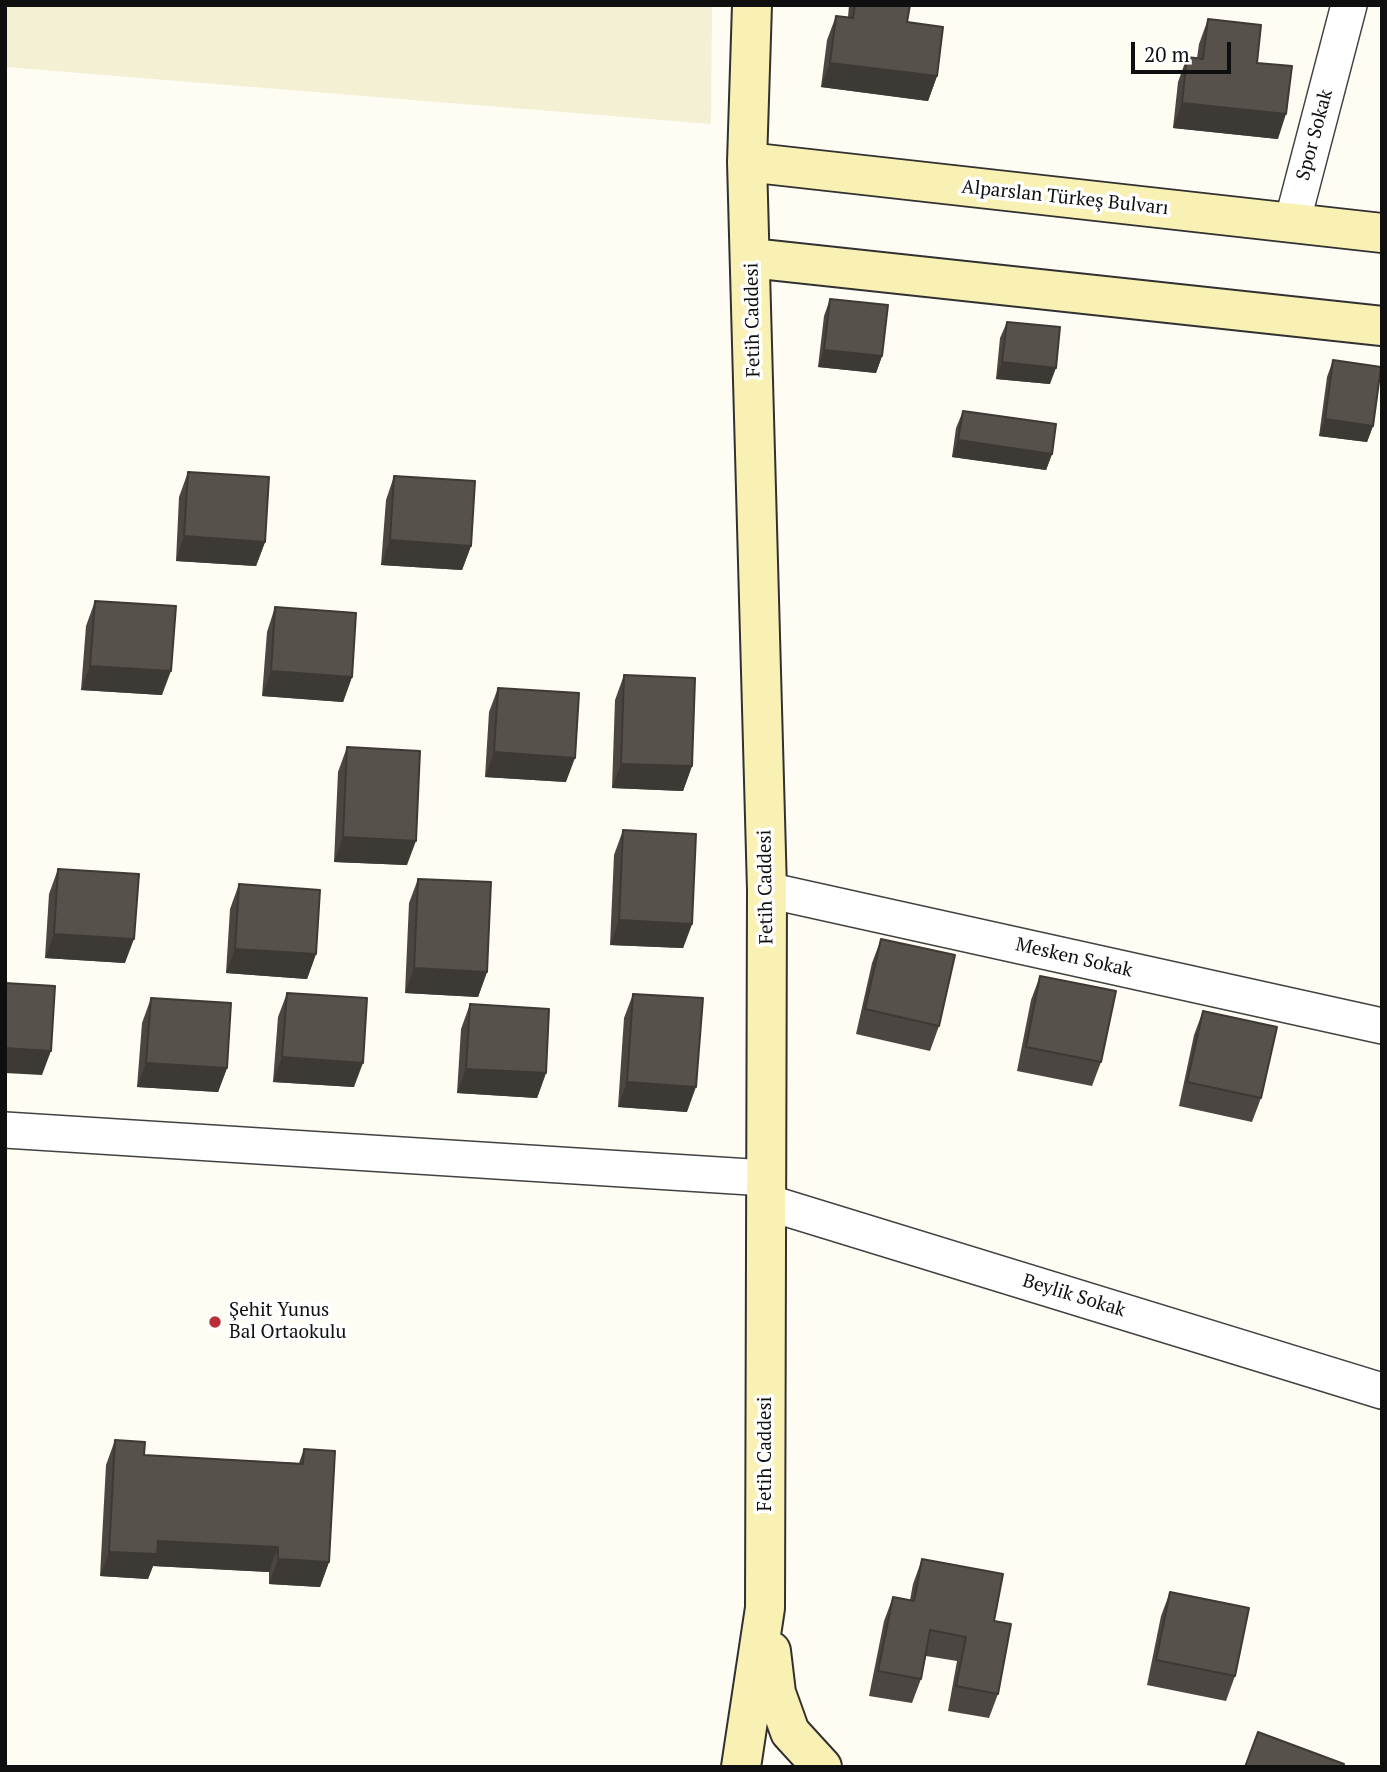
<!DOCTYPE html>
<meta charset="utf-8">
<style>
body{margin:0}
#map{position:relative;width:1387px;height:1772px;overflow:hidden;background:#fefcf3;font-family:"PT Serif",serif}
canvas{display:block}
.frame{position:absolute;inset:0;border:7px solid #0f0f0f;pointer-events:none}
.scale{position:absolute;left:1131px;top:42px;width:100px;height:32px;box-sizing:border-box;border:4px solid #0f0f0f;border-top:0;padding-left:9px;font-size:21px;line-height:24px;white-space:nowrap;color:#0f0f0f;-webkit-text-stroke:5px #fff;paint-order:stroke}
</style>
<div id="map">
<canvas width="1387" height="1772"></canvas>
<div class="frame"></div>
<div class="scale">20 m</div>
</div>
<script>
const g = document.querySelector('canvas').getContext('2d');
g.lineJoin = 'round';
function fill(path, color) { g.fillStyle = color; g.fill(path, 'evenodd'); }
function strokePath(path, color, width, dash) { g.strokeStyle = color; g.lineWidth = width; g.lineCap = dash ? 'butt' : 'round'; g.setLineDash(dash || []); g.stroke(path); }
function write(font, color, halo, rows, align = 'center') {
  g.font = font + ' "PT Serif",serif'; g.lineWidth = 7; g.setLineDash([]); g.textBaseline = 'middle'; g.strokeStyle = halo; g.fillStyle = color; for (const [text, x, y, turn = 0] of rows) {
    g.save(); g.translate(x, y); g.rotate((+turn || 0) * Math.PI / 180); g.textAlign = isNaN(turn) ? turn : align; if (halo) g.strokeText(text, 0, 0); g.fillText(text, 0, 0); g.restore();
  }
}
const farmland = new Path2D(`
 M5,5H712L711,124L5,67Z`);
const street = new Path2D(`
 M1292,223L1349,5
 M767,890L1382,1026
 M5,1130L766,1178
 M766,1202L1382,1391`);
const secondary = new Path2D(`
 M747,162L1382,233
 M751,258L1382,326
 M771,1651L776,1693L790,1732L822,1767
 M741,1767L765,1608L767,890L747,162L752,5`);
const wall = new Path2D(`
 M849,5H910L907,22L937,76L928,101L821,87L827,40L836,16L848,17Z
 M1208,19L1257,63L1278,139L1173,128L1178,82L1187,57L1197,58L1199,44Z
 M830,299L882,356L876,373L818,367L824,316Z
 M1007,322L1050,384L996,379L1000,338Z
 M1333,360L1373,426L1367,442L1319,436L1327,377Z
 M963,411L1052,454L1046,470L952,457L956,428Z
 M188,472L265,542L256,566L176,561L179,497Z
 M394,476L471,546L462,570L381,565L386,500Z
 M95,601L162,695L81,690L86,626Z
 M275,607L352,677L343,702L262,696L267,632Z
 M624,675L692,766L683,791L612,788L615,700Z
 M498,688L566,782L485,777L489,712Z
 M347,747L407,865L334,862L338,772Z
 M623,830L692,924L683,948L610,945L614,855Z
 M58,869L125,963L45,958L49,894Z
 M418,879L487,972L478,997L405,993L409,903Z
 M239,884L316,954L307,979L226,973L230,909Z
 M881,939L939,1026L930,1051L856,1034L872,963Z
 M1040,976L1101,1062L1092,1086L1017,1071L1031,1000Z
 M287,993L354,1087L273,1082L278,1017Z
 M633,994L687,1112L618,1107L624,1018Z
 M151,998L227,1068L218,1092L137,1087L142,1023Z
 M470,1004L546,1073L537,1098L457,1093L461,1029Z
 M1203,1011L1261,1098L1252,1122L1179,1106L1194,1035Z
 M115,1440L144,1455L299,1463L304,1449L329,1562L320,1587L269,1584V1572L153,1566L148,1579L100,1576L106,1465Z
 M922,1559L994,1621L998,1694L989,1718L948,1711L957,1661L926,1656L921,1679L912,1703L869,1696L884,1621L893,1597L910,1600L913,1584Z
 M1170,1592L1235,1676L1226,1701L1147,1685L1161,1616Z`);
const shadedWall = new Path2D(`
 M830,63L937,76L928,101L821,87Z
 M1182,103L1286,114L1278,139L1173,128Z
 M824,350L882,356L876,373L818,367Z
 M1002,362L1056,368L1050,384L996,379Z
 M1325,419L1373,426L1367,442L1319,436Z
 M958,440L1052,454L1046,470L952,457Z
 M184,536L265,542L256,566L176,561Z
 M390,540L471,546L462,570L381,565Z
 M90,666L171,671L162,695L81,690Z
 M271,671L352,677L343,702L262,696Z
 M494,752L575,758L566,782L485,777Z
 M621,764L692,766L683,791L612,788Z
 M343,837L416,841L407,865L334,862Z
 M619,920L692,924L683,948L610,945Z
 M54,934L134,939L125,963L45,958Z
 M235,949L316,954L307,979L226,973Z
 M414,968L487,972L478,997L405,993Z
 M5,1048L51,1051L42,1075L5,1073Z
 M282,1057L363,1063L354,1087L273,1082Z
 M146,1063L227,1068L218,1092L137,1087Z
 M466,1069L546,1073L537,1098L457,1093Z
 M627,1082L696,1087L687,1112L618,1107Z
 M158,1541L278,1547L269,1572L153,1566L148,1579L100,1576L109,1552Z
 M278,1559L329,1562L320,1587L269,1584Z`);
const building = new Path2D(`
 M855,5H910L907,22L943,27L937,76L830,63L836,16L853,18Z
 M1208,19L1261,25L1257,63L1292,66L1286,114L1182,103L1187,57L1203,59Z
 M830,299L888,305L882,356L824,350Z
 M1007,322L1060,327L1056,368L1002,362Z
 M1333,360L1381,367L1373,426L1325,419Z
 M963,411L1056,424L1052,454L958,440Z
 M188,472L269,477L265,542L184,536Z
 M394,476L475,481L471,546L390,540Z
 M95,601L176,606L171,671L90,666Z
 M275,607L356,613L352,677L271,671Z
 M624,675L695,678L692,766L621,764Z
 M498,688L579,693L575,758L494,752Z
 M347,747L420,751L416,841L343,837Z
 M623,830L696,834L692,924L619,920Z
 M58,869L139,874L134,939L54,934Z
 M418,879L491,882L487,972L414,968Z
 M239,884L320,890L316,954L235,949Z
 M881,939L955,955L939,1026L865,1009Z
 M1040,976L1116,991L1101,1062L1026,1047Z
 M5,983L55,986L51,1051L5,1048Z
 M287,993L367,998L363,1063L282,1057Z
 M633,994L703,998L696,1087L627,1082Z
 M151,998L231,1003L227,1068L146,1063Z
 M470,1004L549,1009L546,1073L466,1069Z
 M1203,1011L1277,1027L1261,1098L1187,1082Z
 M115,1440L145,1442L144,1455L303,1464L304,1449L335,1451L329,1562L278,1559V1547L158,1541L157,1554L109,1552Z
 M922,1559L1003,1574L994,1621L1011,1624L998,1694L956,1686L966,1637L930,1630L921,1679L878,1671L893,1597L914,1601Z
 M1170,1592L1249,1608L1235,1676L1156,1660Z
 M1258,1732L1344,1764L1343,1767H1245Z`);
const markers = [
 [215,1322,7,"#b73037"]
];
const streetNames = [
 ["Spor Sokak",1315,135,-75],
 ["Alparslan Türkeş Bulvarı",1065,198,6],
 ["Fetih Caddesi",753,320,-91],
 ["Fetih Caddesi",766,887,-91],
 ["Mesken Sokak",1074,958,13],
 ["Beylik Sokak",1074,1296,17],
 ["Fetih Caddesi",766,1454,-90]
];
const poiNames = [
 ["Şehit Yunus",229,1311],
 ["Bal Ortaokulu",229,1333]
];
fill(farmland, '#f3f0d4');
strokePath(street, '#424242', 38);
strokePath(secondary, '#313131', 42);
strokePath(street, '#fff', 35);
strokePath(secondary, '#f9f1b3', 38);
fill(wall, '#4b4641');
fill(shadedWall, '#3d3935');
fill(building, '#57514c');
strokePath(building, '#3d3935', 2);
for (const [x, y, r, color] of markers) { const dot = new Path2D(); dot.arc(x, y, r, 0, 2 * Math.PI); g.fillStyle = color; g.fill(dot); strokePath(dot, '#fff', 2.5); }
write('19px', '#0f0f0f', '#fff', streetNames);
write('19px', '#0f0f0f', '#fff', poiNames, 'left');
</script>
